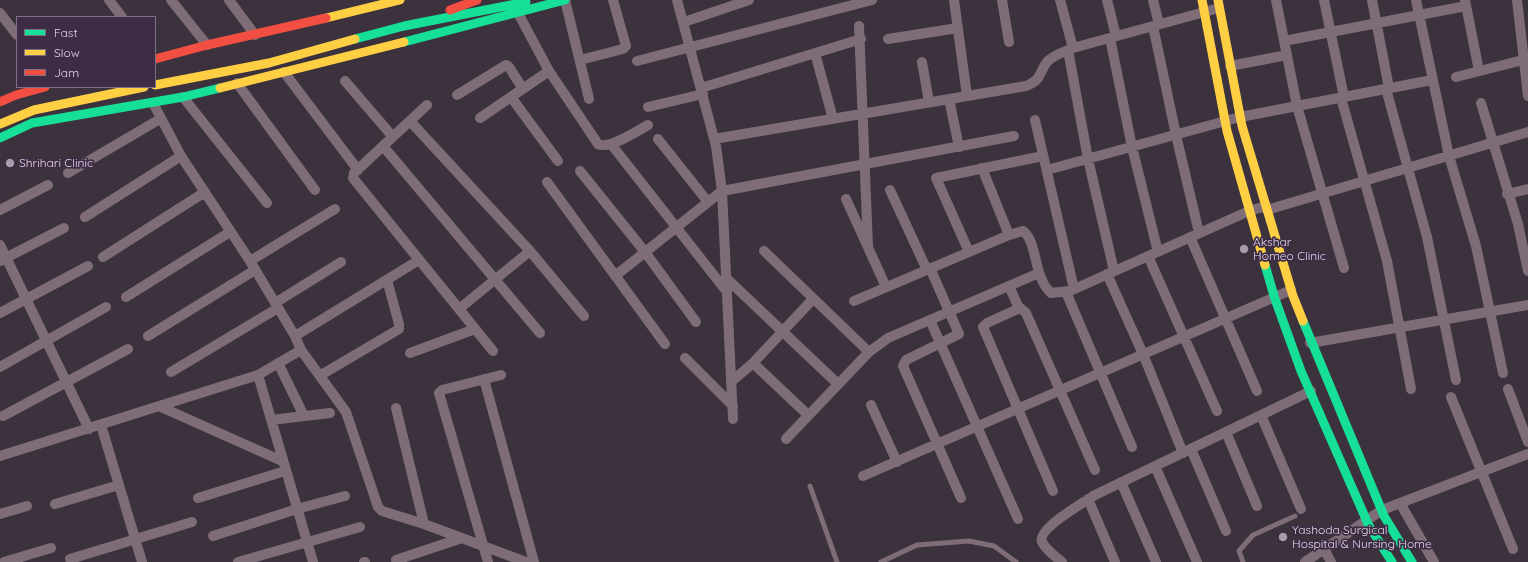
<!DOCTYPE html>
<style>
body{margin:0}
#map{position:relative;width:1528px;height:562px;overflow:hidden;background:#3b323e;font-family:Quicksand,sans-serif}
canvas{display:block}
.legend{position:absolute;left:16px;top:16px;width:140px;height:72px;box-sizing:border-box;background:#3d2c44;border:1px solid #7e7084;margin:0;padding:5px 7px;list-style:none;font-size:12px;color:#e0d6e5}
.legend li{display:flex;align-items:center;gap:8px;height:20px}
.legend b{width:20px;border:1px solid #7e7084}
</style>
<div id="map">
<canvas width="1528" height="562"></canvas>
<ul class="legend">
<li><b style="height:5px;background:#16e098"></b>Fast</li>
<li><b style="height:5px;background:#ffcf43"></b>Slow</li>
<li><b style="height:5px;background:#f24e42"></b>Jam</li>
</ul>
</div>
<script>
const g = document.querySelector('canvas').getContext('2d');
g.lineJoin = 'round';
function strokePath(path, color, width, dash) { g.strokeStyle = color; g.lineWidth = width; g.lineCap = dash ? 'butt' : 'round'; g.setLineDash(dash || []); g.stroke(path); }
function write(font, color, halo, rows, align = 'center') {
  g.font = font + ' Quicksand,sans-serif'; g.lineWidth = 3.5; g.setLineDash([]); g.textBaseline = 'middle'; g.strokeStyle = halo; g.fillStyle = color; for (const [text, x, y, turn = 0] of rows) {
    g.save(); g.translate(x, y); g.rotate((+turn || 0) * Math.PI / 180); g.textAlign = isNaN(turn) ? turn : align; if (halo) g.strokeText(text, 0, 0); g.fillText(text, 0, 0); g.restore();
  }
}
const lane = new Path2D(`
 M810,486L837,562
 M881,562L917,545L969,541L994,546L1016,562
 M1243,562L1239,551L1253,535L1295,516`);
const street = new Path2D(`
 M109,0L122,17
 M171,0L207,45
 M229,0L255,35
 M565,0L589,99
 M677,0L716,146L722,191L733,419
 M954,0L967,96
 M1002,0L1009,42
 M1060,0L1073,48
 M1107,0L1116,36
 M1153,0L1159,24
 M1276,0L1297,106L1344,268
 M1324,0L1344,97
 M1372,0L1389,88
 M1416,0L1449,156L1476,246L1503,373
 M1465,0L1479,71
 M1517,0L1528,96
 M0,13L17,35
 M518,13L549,71L598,144C609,150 637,131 648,125
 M684,22L749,0
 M859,26L868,247
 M1153,26L1176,135L1199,233
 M1110,38L1132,147L1158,252
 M888,39L958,28
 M1284,41L1466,6
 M1068,50L1088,159L1114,271
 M815,53L833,119
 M580,60L623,49L626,46L613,0
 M637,61L872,0
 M922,62L929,102
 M1230,66L1287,55
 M284,72L358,170
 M1456,77L1523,60
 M345,81L393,137
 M237,83L315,190
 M701,88L861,39
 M1386,89L1427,237L1456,380
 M457,95L506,65L509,67L523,89
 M183,97L267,203
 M511,97L558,161
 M1341,98L1387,261L1411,389
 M949,99L959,147
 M1481,103L1518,224L1528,271
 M427,105L354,173L353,178L493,351
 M648,107L703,94
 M480,118L549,71
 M1035,120L1074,289
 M410,121L530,251L584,316
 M658,139L708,202
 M714,139L1026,86C1042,80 1038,74 1047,62C1053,55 1064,52 1073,48L1219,8
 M611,144L727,292
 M383,146L540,333
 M982,168L1009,235
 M1047,170L1240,117L1432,80
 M580,171L645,252L696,322
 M68,173L160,119
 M547,182L665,344
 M890,190L927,270
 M1507,194L1528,189
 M846,199L886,287
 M0,210L48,185
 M1267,210L1528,132
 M85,217L181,156
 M1190,237L1257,391
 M0,245L89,429
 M764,251L869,352
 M969,252L936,178L1043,156
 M1148,256L1217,411
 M103,257L205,192
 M0,261L64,228
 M250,261L335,209
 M930,268L959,334L906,360L903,366L961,498
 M1107,274L1143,354L1183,453
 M615,276L722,191L1014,136
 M726,278L838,384
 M1009,286L1018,306L1026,313L1095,470
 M1066,292L1132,447
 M126,297L230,232
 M854,301L1009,235L1023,231C1038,242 1033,277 1051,293L1070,291L1249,211L1266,206
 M275,303L341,262
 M1020,308L987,323L983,327L1053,491
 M459,309L530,251
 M0,313L88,266
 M930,320L1018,519
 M148,336L255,270
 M295,336L419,260
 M1310,343L1528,305
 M301,350L346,412L378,507L382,511L424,524L526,562
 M410,353L475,329
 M685,358L733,406
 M278,363L304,416
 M753,363L808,415
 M0,367L106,307
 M171,372L278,308
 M258,375L313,562
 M321,375L399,329V324L387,280
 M484,379L534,562
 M731,382L753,363L813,299
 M1508,389L1528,442
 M1451,397L1513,549
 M871,405L897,462
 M161,407L282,461
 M396,408L424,524
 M1261,415L1301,509
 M3,416L128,349
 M271,420L330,413
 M101,425L142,562
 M1226,432L1257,506
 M786,439L869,352L888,338L1039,273
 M1191,449L1226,531
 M0,456L258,375L301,350L295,336L250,261L181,156L153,103
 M1155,466L1197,562
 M863,476L1291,290
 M1121,482L1156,562
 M198,498L285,471
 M1088,499L1115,562
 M1400,503L1434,562
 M55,504L119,485
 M0,514L27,506
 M213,536L297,509L345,496
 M1324,549L1331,562
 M70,559L192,522
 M396,560L462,538
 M4,562L51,548
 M238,562L360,527
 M364,562H365
 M488,562L439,393L442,390L501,375
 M1062,562C1056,557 1046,550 1042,542C1037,529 1084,502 1095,495L1311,391
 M1305,562L1382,510L1528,454`);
const fast = new Path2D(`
 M355,39L404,26L526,2
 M404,42L565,0
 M0,138L32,123L183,97L220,88
 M1265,265L1275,299L1301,371L1369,526L1392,562
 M1303,321L1384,516L1412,562`);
const slow = new Path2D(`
 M1202,0L1227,131L1265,265
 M1218,0L1242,126L1293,296L1303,321
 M326,18L400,0
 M155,85L269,63L355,39
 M220,88L404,42
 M0,124L34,110L144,87`);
const jam = new Path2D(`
 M450,10L477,0
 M155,59L207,45L326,18
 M0,102L16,95L45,87`);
const markers = [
 [10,163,5,"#a69dab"],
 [1244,249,5,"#a69dab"],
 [1283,537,5,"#a69dab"]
];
const poiNames = [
 ["Shrihari Clinic",19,163],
 ["Akshar",1253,242],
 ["Homeo Clinic",1253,256],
 ["Yashoda Surgical",1292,530],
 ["Hospital & Nursing Home",1292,544]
];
strokePath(lane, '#7e6d77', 5);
strokePath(street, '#7e6d77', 10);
strokePath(fast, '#16e098', 9);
strokePath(slow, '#ffcf43', 9);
strokePath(jam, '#f24e42', 9);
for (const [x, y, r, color] of markers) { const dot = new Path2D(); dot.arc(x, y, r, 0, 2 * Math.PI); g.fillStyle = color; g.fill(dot); strokePath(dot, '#3d2c44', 1.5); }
write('12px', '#e0d6e5', '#3d2c44', poiNames, 'left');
</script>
